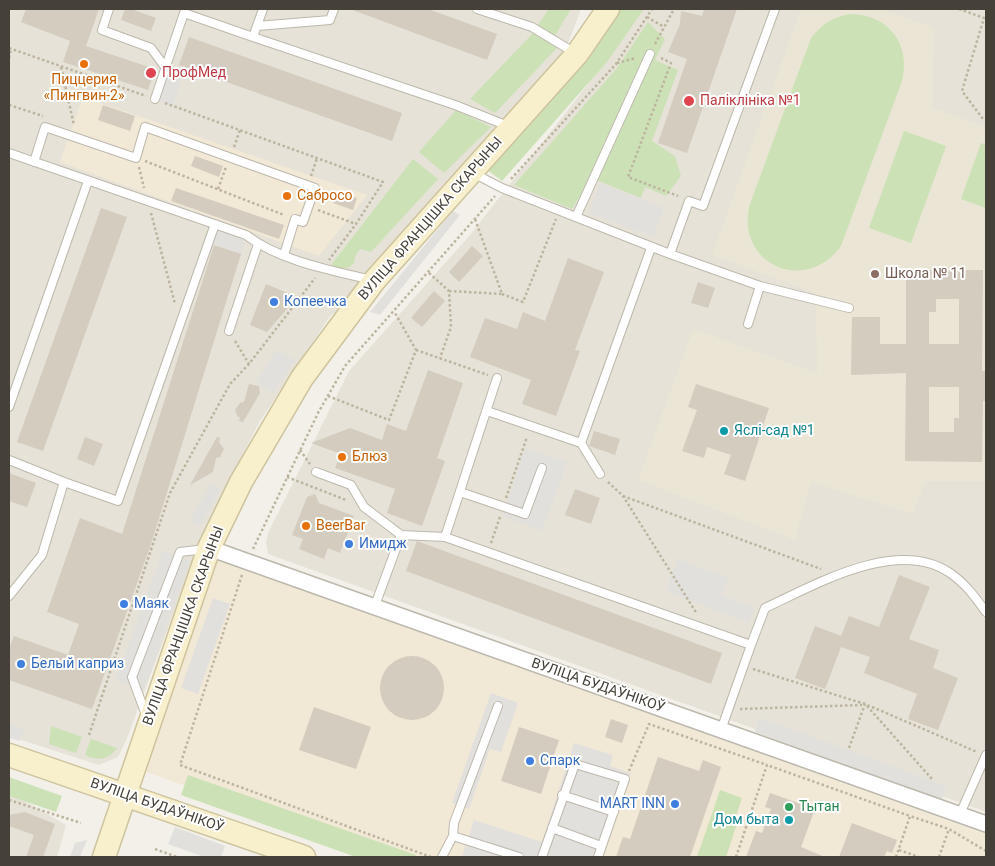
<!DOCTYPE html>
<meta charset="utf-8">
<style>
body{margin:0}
#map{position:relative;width:995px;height:866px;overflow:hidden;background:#f2f0e9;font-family:Roboto,sans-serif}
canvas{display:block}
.frame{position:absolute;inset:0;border:10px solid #454138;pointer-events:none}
</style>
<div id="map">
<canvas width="995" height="866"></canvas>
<div class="frame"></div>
</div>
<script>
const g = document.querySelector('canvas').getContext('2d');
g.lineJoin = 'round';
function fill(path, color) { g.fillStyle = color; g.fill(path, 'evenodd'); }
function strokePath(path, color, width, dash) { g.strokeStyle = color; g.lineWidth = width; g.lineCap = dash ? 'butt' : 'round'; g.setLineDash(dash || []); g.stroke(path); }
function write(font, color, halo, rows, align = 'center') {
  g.font = font + ' Roboto,sans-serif'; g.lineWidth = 4; g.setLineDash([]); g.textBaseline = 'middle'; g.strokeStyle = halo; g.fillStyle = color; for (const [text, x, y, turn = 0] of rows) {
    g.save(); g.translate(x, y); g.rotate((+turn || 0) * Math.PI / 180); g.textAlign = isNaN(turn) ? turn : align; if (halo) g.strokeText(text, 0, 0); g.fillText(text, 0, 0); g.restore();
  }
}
const residential = new Path2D(`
 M9,9H581L565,51L346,304L330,316L260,421L206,526L126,741L118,757L99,765L9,736Z
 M641,9H986V812L268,554L266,541L269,531L349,371L470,235L610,56Z
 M9,792L66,825L57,857H9Z`);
const commercial = new Path2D(`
 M83,97L367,195L319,256L60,162Z
 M216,560L986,834V857H389L143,771Z`);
const education = new Path2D(`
 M801,9H883L934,28L933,108L986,127V481H925L913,514L811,482L795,540L638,480L693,329L817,373L816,293L712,255Z`);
const green = new Path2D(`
 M549,9H571L554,37L537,26Z
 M615,9H644L607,62L502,181L486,169Z
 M852,14C889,15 911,45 902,81L841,246C805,296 734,263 750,204L811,38C822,24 834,16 852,14Z
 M648,22L665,39L655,60L678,70L652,141L675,156L681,176L666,196L645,187L641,198L591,178L572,209L514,185L617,68Z
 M533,33L557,48L495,113L470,99Z
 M456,110L491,127L444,173L419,152Z
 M904,131L946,146L911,243L869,228Z
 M981,143L986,145V208L961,199Z
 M413,159L438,179L371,252L360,249L355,256L354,263L348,268H337L331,265Z
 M51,726L82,737L76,753L49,744Z
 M91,739L117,748C110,760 96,761 85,755Z
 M188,775L416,855L415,857H356L181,795Z
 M9,777L62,796L56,812L9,796Z
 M720,790L742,798L736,816L739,818L726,857H697Z`);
const parking = new Path2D(`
 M165,67L177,71L181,80L173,105L155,99Z
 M600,183L664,208L653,237L589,213Z
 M453,211L460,215L380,315L370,312Z
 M215,224L246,235L241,254L209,242Z
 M277,350L295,360L273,393L256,382Z
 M525,448L567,462L542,531L503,516Z
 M211,483L221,488L200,527L190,522Z
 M163,551L190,561L144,690L116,680Z
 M678,559L728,578L722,595L754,608L749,623L666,591Z
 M213,598L230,604L198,694L181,688Z
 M491,693L518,703L501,752L490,749L469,809L452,803Z
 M760,718L946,786L942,800L755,732Z
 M9,724L24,729L20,741L9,738Z
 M574,743L613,755L610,766L631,773L603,857H462L474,820L542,842Z
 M175,827L225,846L221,857H204L168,844Z
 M87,840L80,857H70L75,843Z`);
const building = new Path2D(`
 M26,9H99L86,46L155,69L148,90L63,62L70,41L21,22Z
 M125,9H131L156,18L151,31L121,20Z
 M350,9H428L497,34L487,60Z
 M704,9H737L687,153L658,143L687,59L668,52L680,24L681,11L702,16Z
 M189,37L402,113L392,141L179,65Z
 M103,105L135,116L130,131L98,120Z
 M195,156L223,166L219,177L191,166Z
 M176,188L284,225L279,239L171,201Z
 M337,192L357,198L353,210L333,203Z
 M101,208L127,217L43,451L17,442Z
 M214,245L241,254L151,544L92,709L9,680V649L14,636L68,655L79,624L47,612L80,518L122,534Z
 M472,246L483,256L459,282L449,272Z
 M568,258L604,272L575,350L580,351L556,416L522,404L531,380L470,357L485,318L517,329L523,312L545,321Z
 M906,270H983L982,371H986V401H983L982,462L905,461L906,373L851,375L852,317H880V344H906ZM936,299H959V344H929V312H936ZM929,387H959V418H954V432H929Z
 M698,282L715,288L708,308L691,303Z
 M266,284L292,295L287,309L267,332L250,325Z
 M434,291L445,301L422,327L411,318Z
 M428,370L463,383L437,458L445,461L422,526L387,513L395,489L335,468L341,454L311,443L350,428L382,440L387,424L406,431Z
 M249,384L259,386L260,393L243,422L239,421L240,417H238L235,410L240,403L244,402Z
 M696,384L769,408L745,481L724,474L731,455L707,447L704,458L682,451L697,410L688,407Z
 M594,431L620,439L615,455L589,446Z
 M85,437L103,444L94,466L77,459Z
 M217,437L220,438L219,442L224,449L220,457L216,458L213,472L190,485Z
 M9,473L36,483L27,507L9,501Z
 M575,489L600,498L591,524L565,515Z
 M315,494L319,503L354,516L340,553L328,548L324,559L299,549L303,539L292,535L307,497Z
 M417,541L722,653L711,684L406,571Z
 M899,575L930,587L909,639L939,650L933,668L958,678L938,730L908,719L917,694L864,673L870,657L841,647L825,689L795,678L815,626L841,636L849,616L879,627Z
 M380 688a32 32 0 1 1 64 0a32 32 0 1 1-64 0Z
 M314,707L371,727L356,769L299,750Z
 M611,719L628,725L622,743L605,737Z
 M519,727L559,740L541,794L501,781Z
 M658,757L699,771L703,760L721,767L690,857H616L623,837L630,839Z
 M770,793L815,809L801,847L825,857H746L756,831L762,833L771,809L765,807Z
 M25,812L55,824L43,857H26L34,835L9,826V815Z
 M852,823L897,840L892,853L887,851L884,857H839Z`);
const path = new Path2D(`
 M959,9L984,18L962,91L983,119L986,120
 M647,17L664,27
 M655,44L674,9
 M9,48L146,96
 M9,58L11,49
 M661,58L671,63L628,177L678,196
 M617,63L636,58
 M61,67L74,125
 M165,103L383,182L356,224L329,260
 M9,105L43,116
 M234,147L240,130
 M145,161L284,215
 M139,167L144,188
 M311,176L317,158
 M511,179L616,64L652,9
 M218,189L226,167
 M318,210L356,224
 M151,213L175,304
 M429,273L449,291L451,327L440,358
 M449,291L502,294L475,219
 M502,294L523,302L556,219
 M235,341L249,364
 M416,350L488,375
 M328,396L389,420L416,350L395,313
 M300,450L310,464
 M287,477L346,500
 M608,482L623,496L697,614
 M623,496L821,569
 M506,498L527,437
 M491,543L500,517
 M253,549L318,413L345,366L495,196
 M242,575L180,765L431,857
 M753,669L865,704L977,752
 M867,706L932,779
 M740,709L862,705
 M89,735L170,493L230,384L249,364L315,278
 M849,748L865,704
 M629,771L649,724L767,765
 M9,800L81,823
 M155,849L177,857
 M899,850L919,857
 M736,857L767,765L910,816
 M896,857L910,816L949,829L986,851
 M939,857L949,829`);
const lane = new Path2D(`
 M109,9L102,30L151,48L165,67
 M263,9L253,37L455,105L508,126
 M477,9L532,27L575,53
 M257,26L330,20L334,9
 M155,99L184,13L253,37
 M9,153L246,235C280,261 330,270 372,280
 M34,162L45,127L136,158L145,127L315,188L303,222L295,219L284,255
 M473,173L502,188L670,254L760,286L849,308
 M576,217L650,54
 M670,254L689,201L703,206L775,9
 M748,324L760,286
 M229,331L258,244
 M9,407L88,181
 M487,411L581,443L651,248
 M581,443L600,474
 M9,460L64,482
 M316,472L351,485L364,507L401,535L374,608
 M460,492L525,514L542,468
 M401,535L445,537L497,378
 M445,537L751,645L721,730
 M9,596L42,555L64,482L118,501L215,224
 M751,645L765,608C815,585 897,537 950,573C965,583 975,597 986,612
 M146,715L132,677L180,552L205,549
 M562,795L614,812
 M960,814L986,755
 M552,828L601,846
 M453,836L519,857
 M442,857L453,836L454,823L498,706
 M542,857L575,764L625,779L598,857`);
const street = new Path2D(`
 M209,548L986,824`);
const secondary = new Path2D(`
 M9,755L304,857
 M104,857L209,548L241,482L302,378L374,281L577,54L608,9`);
const markers = [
 [84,64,5,"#e8710a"],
 [151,73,6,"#e0444e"],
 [689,101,6,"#e0444e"],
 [287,196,5,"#e8710a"],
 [875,274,5,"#8d6e63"],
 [274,302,5,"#3f7fe0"],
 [724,431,5,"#0f9aa8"],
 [342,457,5,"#e8710a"],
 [306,526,5,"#e8710a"],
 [349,544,5,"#3f7fe0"],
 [124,604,5,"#3f7fe0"],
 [21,664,5,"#3f7fe0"],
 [530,761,5,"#3f7fe0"],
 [675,804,5,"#3f7fe0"],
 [789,807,5,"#2e9e5b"],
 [789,820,5,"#0f9aa8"]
];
const healthNames = [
 ["ПрофМед",162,73],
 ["Паліклініка №1",700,101]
];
const foodNames = [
 ["Пиццерия",84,80,"center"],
 ["«Пингвин-2»",84,96,"center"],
 ["Сабросо",297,196],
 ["Блюз",352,457],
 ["BeerBar",316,526]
];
const streetNames = [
 ["ВУЛІЦА ФРАНЦІШКА СКАРЫНЫ",431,219,-49],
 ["ВУЛІЦА ФРАНЦІШКА СКАРЫНЫ",184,626,-70],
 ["ВУЛІЦА БУДАЎНІКОЎ",598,686,19],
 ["ВУЛІЦА БУДАЎНІКОЎ",157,806,19]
];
const educationNames = [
 ["Школа № 11",885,274]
];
const shopNames = [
 ["Копеечка",284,302],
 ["Имидж",359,544],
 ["Маяк",134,604],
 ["Белый каприз",31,664],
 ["Спарк",540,761],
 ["MART INN",665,804,"right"]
];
const cultureNames = [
 ["Яслі-сад №1",734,431],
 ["Дом быта",779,820,"right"]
];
const leisureNames = [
 ["Тытан",799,807]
];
fill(residential, '#e6e2d7');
fill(commercial, '#f2e8d6');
fill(education, '#eae5d4');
fill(green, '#cce2b6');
fill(parking, '#e1e0dd');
fill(building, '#d3ccbf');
strokePath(lane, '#bdb8ac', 10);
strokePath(street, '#bdb8ac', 18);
strokePath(secondary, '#cdc39d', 25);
strokePath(path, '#bdb49f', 2.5, [2.5, 2.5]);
strokePath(lane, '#fff', 8);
strokePath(street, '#fff', 15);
strokePath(secondary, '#f8f0cd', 22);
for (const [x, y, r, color] of markers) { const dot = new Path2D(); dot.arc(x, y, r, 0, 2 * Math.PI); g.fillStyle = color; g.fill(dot); strokePath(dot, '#fff', 2); }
write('14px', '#be3a42', '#fff', healthNames, 'left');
write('14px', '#c56008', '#fff', foodNames, 'left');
write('14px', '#454138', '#fff', streetNames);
write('14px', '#785e54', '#fff', educationNames, 'left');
write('14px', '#366cbe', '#fff', shopNames, 'left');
write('14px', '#0d838f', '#fff', cultureNames, 'left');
write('14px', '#27864d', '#fff', leisureNames, 'left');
</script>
